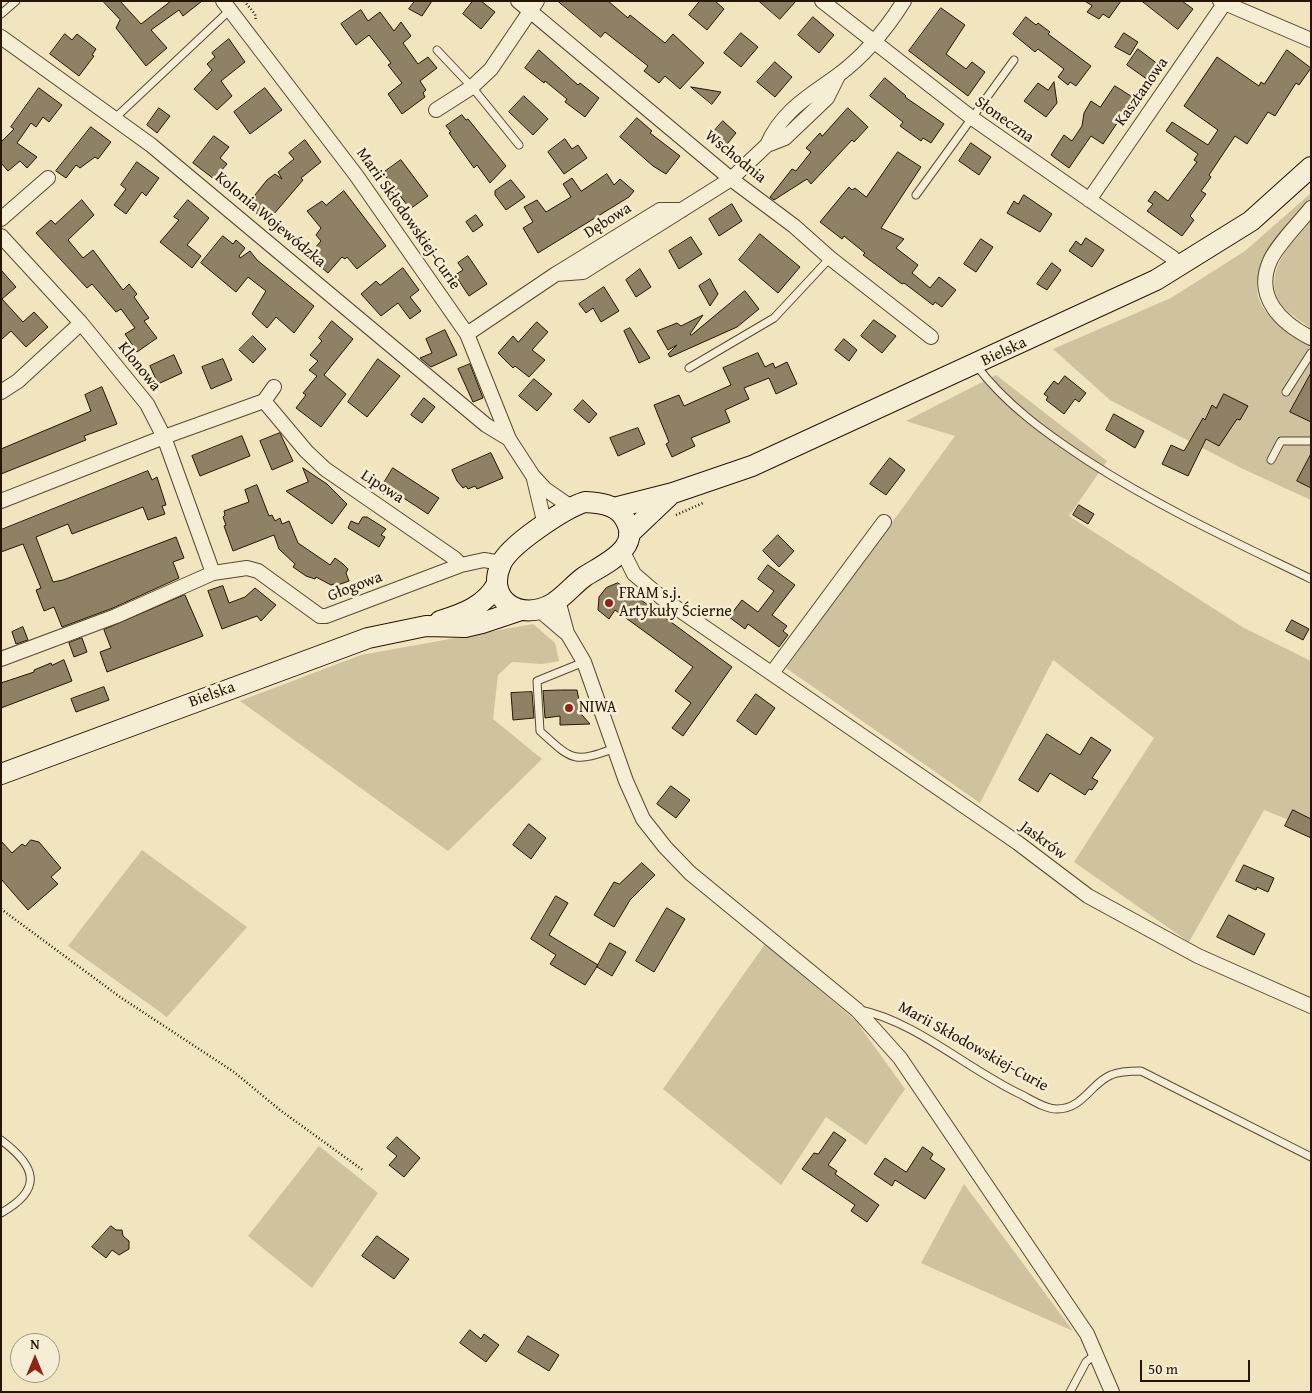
<!DOCTYPE html>
<meta charset="utf-8">
<style>
body{margin:0}
#map{position:relative;width:1312px;height:1393px;overflow:hidden;background:#f0e5bf;font-family:"Gentium Book Plus",serif}
canvas{display:block}
.frame{position:absolute;inset:0;border:2px solid #261500;pointer-events:none}
.north{position:absolute;left:10px;top:1333px;width:50px;height:50px;box-sizing:border-box;background:#f5eed5;border:1px solid #a29780;border-radius:50%;rotate:0deg;font-size:14px;font-weight:700;line-height:20px;text-align:center;color:#261500}
.north::after{content:'';display:block;margin:auto;width:18px;height:22px;background:#8f2418;clip-path:polygon(50% 0,100% 100%,50% 72%,0 100%)}
.scale{position:absolute;left:1140px;top:1360px;width:110px;height:22px;box-sizing:border-box;border:2px solid #261500;border-top:0;padding-left:6px;font-size:15px;line-height:18px;white-space:nowrap;color:#261500;-webkit-text-stroke:4px #f5eed5;paint-order:stroke}
</style>
<div id="map">
<canvas width="1312" height="1393"></canvas>
<div class="frame"></div>
<div class="north">N</div>
<div class="scale">50 m</div>
</div>
<script>
const g = document.querySelector('canvas').getContext('2d');
g.lineJoin = 'round';
function fill(path, color) { g.fillStyle = color; g.fill(path, 'evenodd'); }
function strokePath(path, color, width, dash) { g.strokeStyle = color; g.lineWidth = width; g.lineCap = dash ? 'butt' : 'round'; g.setLineDash(dash || []); g.stroke(path); }
function write(font, color, halo, rows, align = 'center') {
  g.font = font + ' "Gentium Book Plus",serif'; g.lineWidth = 5; g.setLineDash([]); g.textBaseline = 'middle'; g.strokeStyle = halo; g.fillStyle = color; for (const [text, x, y, turn = 0] of rows) {
    g.save(); g.translate(x, y); g.rotate((+turn || 0) * Math.PI / 180); g.textAlign = isNaN(turn) ? turn : align; if (halo) g.strokeText(text, 0, 0); g.fillText(text, 0, 0); g.restore();
  }
}
const green = new Path2D(`
 M1311,193V198C1265,258 1217,298 1311,344V500L1243,469L1110,400L1053,349L1171,298L1245,251Z
 M1311,218V329C1302,321 1287,313 1281,304C1260,273 1294,241 1311,218Z
 M996,375L1107,461L1069,516L1244,628L1311,661V829L1264,810L1189,942L1074,862L1154,738L1053,660L980,803L786,668L955,436L906,421Z
 M533,624L555,643L559,661L542,664L512,662L498,675L493,719L542,759L448,851L240,701L361,655Z
 M142,850L247,927L167,1017L68,946Z
 M765,944L856,1021L905,1089L866,1145L826,1117L781,1185L663,1089Z
 M319,1146L378,1193L312,1288L248,1236Z
 M964,1184L1073,1331L921,1263Z`);
const building = new Path2D(`
 M103,1H120L141,24L171,1H202L183,16L179,10L151,30L167,48L146,66L116,28L120,20Z
 M415,1H432L422,16L409,9Z
 M473,1H481L495,12L481,29L463,14Z
 M558,1H608L628,18L630,15L665,43L673,34L704,63L680,89L665,76L659,83L644,71L648,66L605,32L601,37Z
 M700,1H715L724,9L707,30L689,15Z
 M759,1H796L780,19Z
 M1085,1H1121L1109,18L1103,14L1099,19L1087,12L1092,6Z
 M1142,1H1182L1193,9L1178,29Z
 M941,8L965,25L946,54L966,69L972,62L985,72L968,96L909,51Z
 M361,10L368,21L380,12L394,31L401,22L411,36L403,43L418,64L428,57L437,68L420,81L426,90L423,93L425,97L402,114L388,94L402,83L388,65L391,63L369,35L356,45L341,24Z
 M813,17L834,35L819,53L798,35Z
 M1026,17L1036,25L1038,23L1050,32L1048,34L1091,66L1076,86L1070,82L1068,85L1058,77L1064,69L1038,49L1035,52L1013,34Z
 M741,33L758,47L741,67L724,53Z
 M1124,33L1138,42L1130,55L1115,47Z
 M65,34L72,40L77,34L96,49L92,55L94,56L79,76L50,54Z
 M229,39L245,62L221,81L232,96L217,110L194,89L212,70L207,64L215,57L212,53Z
 M1138,49L1159,65L1148,80L1127,65Z
 M539,50L578,85L580,83L599,98L585,117L565,102L567,99L545,81L544,83L525,68Z
 M1287,50L1311,68L1299,85L1296,83L1275,116L1268,112L1247,144L1235,136L1209,175L1211,177L1201,191L1206,194L1190,216L1194,220L1182,236L1147,211L1153,204L1148,201L1155,191L1168,201L1197,162L1194,160L1198,154L1166,131L1172,122L1208,145L1218,130L1184,106L1217,57L1259,86L1261,82L1264,84Z
 M775,62L792,77L775,97L757,82Z
 M885,78L906,96L905,97L944,124L931,143L923,138L921,141L900,126L903,122L870,96Z
 M1054,82L1057,103L1046,117L1024,101L1038,83L1048,90Z
 M1115,86L1134,98L1103,144L1091,136L1069,168L1051,155L1064,135L1072,141L1082,126L1084,113L1091,101L1100,107Z
 M691,87L721,92L712,104Z
 M39,88L62,105L49,122L43,117L36,127L31,123L17,143L37,157L27,168L20,161L8,171L1,163V142L14,129L11,127Z
 M265,88L282,110L250,134L234,112Z
 M524,96L548,119L533,135L509,112Z
 M159,108L170,116L157,133L147,125Z
 M848,108L868,127L854,142L852,140L811,184L807,179L774,200L770,197L792,169L796,171L811,152L806,148L820,133L822,136Z
 M462,115L466,120L468,119L506,166L490,183L477,165L474,168L449,133L451,132L446,126Z
 M637,118L652,131L650,133L680,156L666,174L653,166L620,137Z
 M723,121L736,133L723,149L709,137Z
 M91,127L111,142L98,159L95,157L80,168L76,165L66,178L56,171Z
 M214,136L229,147L220,158L227,164L214,179L193,163Z
 M565,139L572,149L578,145L587,158L564,174L548,152Z
 M305,140L321,162L301,178L303,180L267,222L247,205L267,180L275,174L282,179L278,172L294,159L289,153Z
 M971,143L991,157L979,175L959,161Z
 M898,152L921,167L881,228L904,239L896,248L918,265L912,273L930,288L939,277L956,290L942,307L935,302L933,305L904,283L902,284L863,255L865,253L844,236L842,239L820,222L849,187L852,190L855,188L866,197Z
 M401,160L428,196L410,209L383,173Z
 M137,162L159,178L146,196L142,192L126,214L114,205L126,189L121,185Z
 M607,174L614,185L620,179L634,191L629,197L538,253L523,228L533,222L524,207L537,200L546,212L571,197L563,184L572,178L581,191Z
 M511,180L525,197L506,210L495,195V191Z
 M344,191L386,246L357,269L347,257L345,259L342,257L328,273L308,256L321,241L316,235L321,228L307,211L322,201L326,205Z
 M1024,195L1052,214L1040,232L1007,213L1014,201L1018,204Z
 M82,200L94,215L68,240L83,258L93,250L123,290L129,284L137,294L134,297L149,318L144,321L157,338L137,352L125,334L135,328L121,309L116,312L92,284L87,288L36,233L51,220L55,224Z
 M188,200L209,218L187,245L201,256L192,268L160,242L179,220L174,217Z
 M732,204L742,221L719,236L709,219Z
 M476,215L483,225L473,232L466,222Z
 M760,234L800,267L778,293L739,260Z
 M223,236L233,244L236,240L245,248L239,256L240,258L250,251L257,260L314,306L294,333L276,317L267,328L252,314L266,291L248,277L236,292L201,263Z
 M691,237L702,254L679,269L669,251Z
 M1086,238L1104,250L1092,267L1069,251L1076,241L1081,245Z
 M981,239L993,247L976,272L964,264Z
 M468,256L487,284L469,296L455,275L463,270L458,263Z
 M1052,263L1061,270L1047,290L1037,284Z
 M403,268L419,290L410,297L421,311L410,319L398,303L381,316L361,294L376,281L380,285Z
 M640,269L651,287L636,297L626,280Z
 M1,270L16,287L2,299L23,322L34,312L48,327L26,347L11,331L1,340Z
 M710,279L718,294L710,306L699,286Z
 M604,287L619,311L601,322L593,308L586,313L579,304Z
 M745,291L759,309L737,327L670,357L668,354L677,345L668,350L657,331L677,323L681,326L703,315L690,334L691,335Z
 M874,320L896,336L882,353L861,336Z
 M332,321L353,339L324,375L346,394L321,427L296,408L306,395L303,393L317,376L309,370L318,361L310,355L322,341L319,338Z
 M537,322L548,332L532,350L545,360L529,377L515,366L513,368L498,353L513,336L518,342Z
 M630,328L650,358L639,363L624,331Z
 M445,330L457,355L431,367L420,358L432,353L426,339Z
 M253,336L266,349L253,363L239,350Z
 M844,339L857,350L849,361L835,350Z
 M758,353L765,367L773,363L775,368L787,362L797,384L776,394L769,378L744,388L749,399L725,410L730,422L691,438L695,446L672,457L666,444L669,442L654,405L679,395L684,406L731,385L723,368Z
 M174,355L182,373L158,384L150,366Z
 M223,359L232,380L211,389L202,367Z
 M378,359L400,376L367,417L348,402Z
 M470,364L483,398L473,402L458,369Z
 M1311,373V422L1290,412Z
 M1065,376L1086,393L1079,402L1075,399L1064,414L1046,400L1048,397L1044,394L1054,381L1058,384Z
 M534,379L552,394L537,411L519,396Z
 M102,387L117,424L84,436L86,440L1,474V449L91,411L85,395Z
 M1224,394L1248,406L1240,420L1237,419L1219,446L1206,439L1188,476L1162,464L1171,445L1184,451L1203,418L1205,420L1212,405L1216,408Z
 M424,398L435,407L422,423L411,415Z
 M583,400L597,414L589,423L574,410Z
 M1114,414L1144,431L1135,448L1106,430Z
 M638,428L645,444L618,456L610,438Z
 M280,433L293,461L272,470L260,441Z
 M242,436L250,456L200,476L192,456Z
 M491,453L503,478L477,489L475,486L468,489L466,486L463,488L457,481L452,470Z
 M1311,454V488L1297,481Z
 M890,458L905,470L886,495L870,484Z
 M303,468L327,484L347,504L332,524L286,491L308,482Z
 M393,468L439,498L428,514L399,495L394,501L379,491Z
 M148,471L152,480L157,477L166,505L162,506L165,514L148,520L143,507L72,534L68,524L36,537L53,582L63,580L176,537L184,558L173,562L179,578L113,608L62,627L54,607L44,611L36,590L41,588L23,544L1,552V530Z
 M257,485L269,516L272,515L275,521L280,518L282,524L289,521L298,543L323,560L330,565L335,558L343,564L348,569L346,573L349,581L335,586L334,584L331,585L316,577L315,579L306,576L293,567L295,564L279,549L274,535L233,551L224,526L226,525L223,517L225,515L224,511L249,502L245,490Z
 M1079,505L1094,514L1088,524L1073,515Z
 M363,517H367L386,529L381,535L385,537L379,547L348,528L351,521L358,524Z
 M778,535L794,551L779,567L763,551Z
 M768,565L795,585L772,615L787,626L783,631L788,635L779,647L748,624L745,629L729,617L742,600L758,612L774,591L758,579Z
 M618,583L732,667L683,736L672,728L691,703L675,691L693,667L615,610L609,619L598,610L599,597L606,588Z
 M223,586L229,603L245,597L255,588L276,605L261,621L257,616L222,629L208,591Z
 M185,595L203,636L107,672L100,652L111,648L104,630Z
 M1292,620L1309,629L1303,640L1286,631Z
 M23,627L28,640L16,644L12,632Z
 M82,638L87,652L74,657L69,643Z
 M64,660L72,681L1,708V683L34,672V670L51,663L52,665Z
 M104,687L109,700L76,712L71,699Z
 M561,690H577L582,715L590,724L560,725V716L545,718L543,691Z
 M532,692L534,718L513,720L511,693Z
 M756,694L775,708L756,735L737,721Z
 M1047,734L1080,755L1091,737L1111,750L1092,778L1098,781L1092,790L1089,789L1085,795L1050,773L1038,792L1019,780Z
 M671,786L690,800L676,818L657,804Z
 M1293,810L1311,819V838L1285,826Z
 M529,824L546,838L531,859L513,845Z
 M31,840L39,842L61,868L51,877L58,884L28,910L1,879V841L12,853L22,844L25,846Z
 M642,863L655,875L630,900L614,927L594,915L614,882L619,884Z
 M1244,865L1274,878L1268,892L1257,887L1256,890L1236,881Z
 M556,896L568,903L549,935L598,965L585,985L550,964L556,955L531,939Z
 M667,908L685,919L654,972L636,961Z
 M1229,915L1265,934L1254,955L1217,937Z
 M610,943L626,952L612,976L597,967Z
 M834,1132L846,1140L828,1165L837,1171L835,1174L879,1205L867,1222L851,1211L855,1205L802,1169L814,1153L818,1154Z
 M397,1137L420,1158L404,1177L389,1165L397,1156L387,1148Z
 M923,1147L933,1154L930,1159L945,1169L925,1199L895,1180L892,1186L874,1174L885,1158L906,1172Z
 M111,1226L116,1230H122L123,1236L129,1241V1249L119,1255L112,1250L106,1258L92,1247Z
 M377,1236L409,1259L394,1279L362,1256Z
 M470,1330L481,1339L484,1334L499,1345L486,1362L460,1343Z
 M528,1336L559,1355L549,1371L518,1352Z`);
const path = new Path2D(`
 M244,1L255,14L256,21
 M676,515L703,503
 M1,909L120,997L234,1072L280,1110L364,1171`);
const service = new Path2D(`
 M1,14L16,1
 M437,50L472,87L519,145
 M114,119L230,10
 M916,195L1014,60
 M976,365C1006,405 1047,434 1088,461C1159,507 1235,542 1311,579
 M689,368L774,318L830,258
 M1286,392L1311,353
 M1271,460L1281,441H1311
 M584,662L537,681L540,731C572,760 573,764 615,748
 M860,1010C915,1021 970,1071 1022,1095C1032,1100 1045,1109 1057,1109C1083,1109 1091,1083 1111,1075C1120,1071 1131,1071 1141,1071L1311,1157
 M1,1140C36,1166 44,1189 1,1213
 M1070,1392L1086,1362L1097,1353`);
const minor = new Path2D(`
 M223,1L356,175L467,334L509,439L533,476L545,489L571,507
 M518,1L731,179L794,226L830,258L931,337
 M822,1L972,118L1173,258
 M1220,1L1311,40
 M1,37L151,145L486,425L509,439
 M436,110L472,87L491,69L537,1
 M767,145C782,111 808,97 837,76C863,57 887,28 904,1
 M1089,200L1224,4
 M1311,208C1300,222 1276,246 1270,261C1254,297 1281,323 1311,338
 M1,219L48,178
 M1,236L81,323L147,404L164,437L213,573L116,616L1,659
 M556,274L583,272L731,179L767,145L785,138L827,98L838,76
 M467,334L556,274L660,210H682
 M1,392L18,381L81,323
 M264,401L306,451L325,469L454,558L461,565
 M534,479L545,525
 M1,501L164,437L264,401L274,387
 M622,550L634,574L662,598L1018,843L1088,896L1198,956L1311,1006
 M213,573L247,568L258,571L320,616H326L461,565L484,560L501,563
 M558,600L567,633L584,662L626,781L643,819L665,847L690,873L857,1010L900,1058L1087,1334L1112,1392
 M539,610L566,633
 M772,673L884,522`);
const secondary = new Path2D(`
 M585,502C599,503 614,504 623,516C645,548 605,563 584,577C573,585 565,596 552,604C520,622 485,600 501,564C509,545 565,508 585,502Z
 M614,508L673,493L752,466L1156,280L1251,221L1311,167
 M629,534L669,496
 M440,621C463,614 485,606 497,584
 M1,774L368,638L426,626L465,627L482,623L518,611`);
const markers = [
 [609,603,5,"#8f2418"],
 [569,708,5,"#8f2418"]
];
const streetNames = [
 ["Kasztanowa",1142,92,-55],
 ["Słoneczna",1004,120,35],
 ["Wschodnia",735,157,39],
 ["Marii Skłodowskiej-Curie",408,219,55],
 ["Kolonia Wojewódzka",270,220,40],
 ["Dębowa",608,221,-32],
 ["Bielska",1004,352,-25],
 ["Klonowa",139,367,51],
 ["Lipowa",382,487,33],
 ["Głogowa",355,587,-21],
 ["Bielska",212,695,-20],
 ["Jaskrów",1043,841,36],
 ["Marii Skłodowskiej-Curie",973,1047,29]
];
const poiNames = [
 ["FRAM s.j.",619,594],
 ["Artykuły Ścierne",619,612],
 ["NIWA",579,708]
];
fill(green, '#cec29f');
fill(building, '#8f8163');
strokePath(building, '#261500', 1);
strokePath(service, '#584930', 9);
strokePath(minor, '#584930', 16);
strokePath(secondary, '#261500', 22);
strokePath(path, '#261500', 2.5, [1, 2.5]);
strokePath(service, '#f5eed5', 7);
strokePath(minor, '#f5eed5', 14);
strokePath(secondary, '#f5eed5', 20);
for (const [x, y, r, color] of markers) { const dot = new Path2D(); dot.arc(x, y, r, 0, 2 * Math.PI); g.fillStyle = color; g.fill(dot); strokePath(dot, '#f5eed5', 2); }
write('16px', '#261500', '#f5eed5', streetNames);
write('16px', '#261500', '#f5eed5', poiNames, 'left');
</script>
